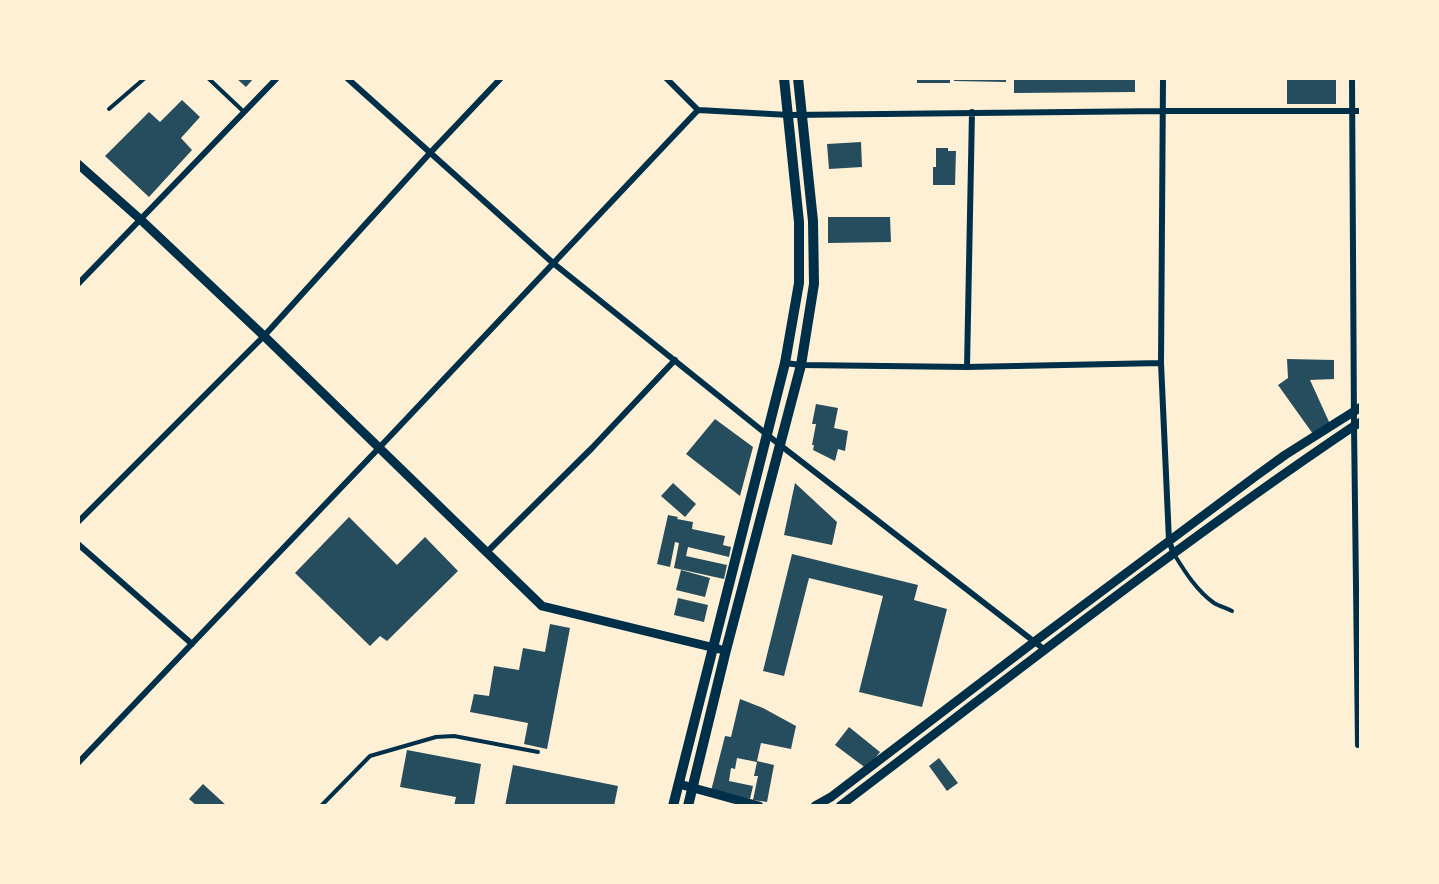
<!DOCTYPE html>
<style>
body{margin:0}
#map{position:relative;width:1439px;height:884px;overflow:hidden;background:#fdf0d5;font-family:Manrope,sans-serif}
canvas{display:block}
.frame{position:absolute;inset:0;border:80px solid #fdf0d5;pointer-events:none}
</style>
<div id="map">
<canvas width="1439" height="884"></canvas>
<div class="frame"></div>
</div>
<script>
const g = document.querySelector('canvas').getContext('2d');
g.lineJoin = 'round';
function fill(path, color) { g.fillStyle = color; g.fill(path, 'evenodd'); }
function strokePath(path, color, width, dash) { g.strokeStyle = color; g.lineWidth = width; g.lineCap = dash ? 'butt' : 'round'; g.setLineDash(dash || []); g.stroke(path); }
const building = new Path2D(`
 M236,78H254L246,87Z
 M917,78H950V83H917Z
 M954,78H1006V82L954,81Z
 M1014,78H1135V92L1014,93Z
 M1287,78H1336V104H1287Z
 M182,100L200,117L181,138L192,150L149,197L105,156L149,112L160,122Z
 M861,142L862,167L829,169L827,144Z
 M936,148H948V151H956L955,185H933V167H936Z
 M828,217H890L891,242L828,243Z
 M1287,359L1334,360V379L1310,380L1330,424L1313,434L1278,385L1288,378Z
 M816,404L838,408L834,428L848,431L845,451L838,449L835,461L813,450L814,445H812L816,424H812Z
 M715,419L753,447L740,496L686,454Z
 M673,483L696,504L685,517L661,496Z
 M795,483L837,522L832,545L784,535Z
 M668,515L678,517L677,519L693,522L692,529L725,536L723,545L731,547L729,557L688,547L686,556L727,565L724,579L674,568L679,543L675,542L670,567L657,564Z
 M349,517L397,565L425,537L458,571L387,641L380,636L370,646L295,573Z
 M792,554L918,585L914,600L947,609L922,707L859,692L883,596L809,578L784,676L763,671Z
 M681,570L710,578L705,597L676,590Z
 M678,598L708,605L704,622L674,615Z
 M550,624L570,628L547,749L524,744L528,723L470,712L474,694L489,696L494,666L519,670L523,648L545,652Z
 M740,699L763,708L796,726L791,749L761,743L757,761L774,765L767,802L753,800L758,776H754L757,762L737,758L735,769L731,768L729,781L753,786L750,799L711,791L725,736L731,737Z
 M849,727L880,752L867,769L835,745Z
 M407,750L481,764L474,806H454L456,797L400,787Z
 M939,758L958,783L947,791L929,766Z
 M513,765L618,786L614,806H505Z
 M203,784L227,806H197L189,799Z`);
const service = new Path2D(`
 M208,78L244,112
 M109,109L145,78
 M1174,554C1185,572 1197,591 1214,603C1219,606 1226,608 1232,611
 M321,806L370,756L436,737L454,736L538,752`);
const minor = new Path2D(`
 M347,78L553,263L780,445L1045,650
 M666,78L698,110L789,115L1163,111H1361
 M1163,78L1161,363L1169,541L1174,554
 M1352,78L1354,426L1358,745
 M78,284L277,78
 M785,363L801,365L967,367L1161,363
 M967,367L972,112
 M78,522L264,336L430,153L501,78
 M78,544L192,644
 M487,552L592,448L675,360
 M78,763L378,449L698,110`);
const tertiary = new Path2D(`
 M78,164L140,219L264,336L542,606L719,649
 M679,784L759,806
 M815,806L831,797L1034,642L1256,476L1285,455L1361,407
 M840,806C1010,677 1177,545 1354,426L1361,422`);
const secondary = new Path2D(`
 M673,806L785,363L799,283V222L784,78
 M688,806L726,650L801,365L814,284L813,221L798,78`);
fill(building, '#264d5e');
strokePath(service, '#003049', 4);
strokePath(minor, '#003049', 6);
strokePath(tertiary, '#003049', 9);
strokePath(secondary, '#003049', 10);
</script>
